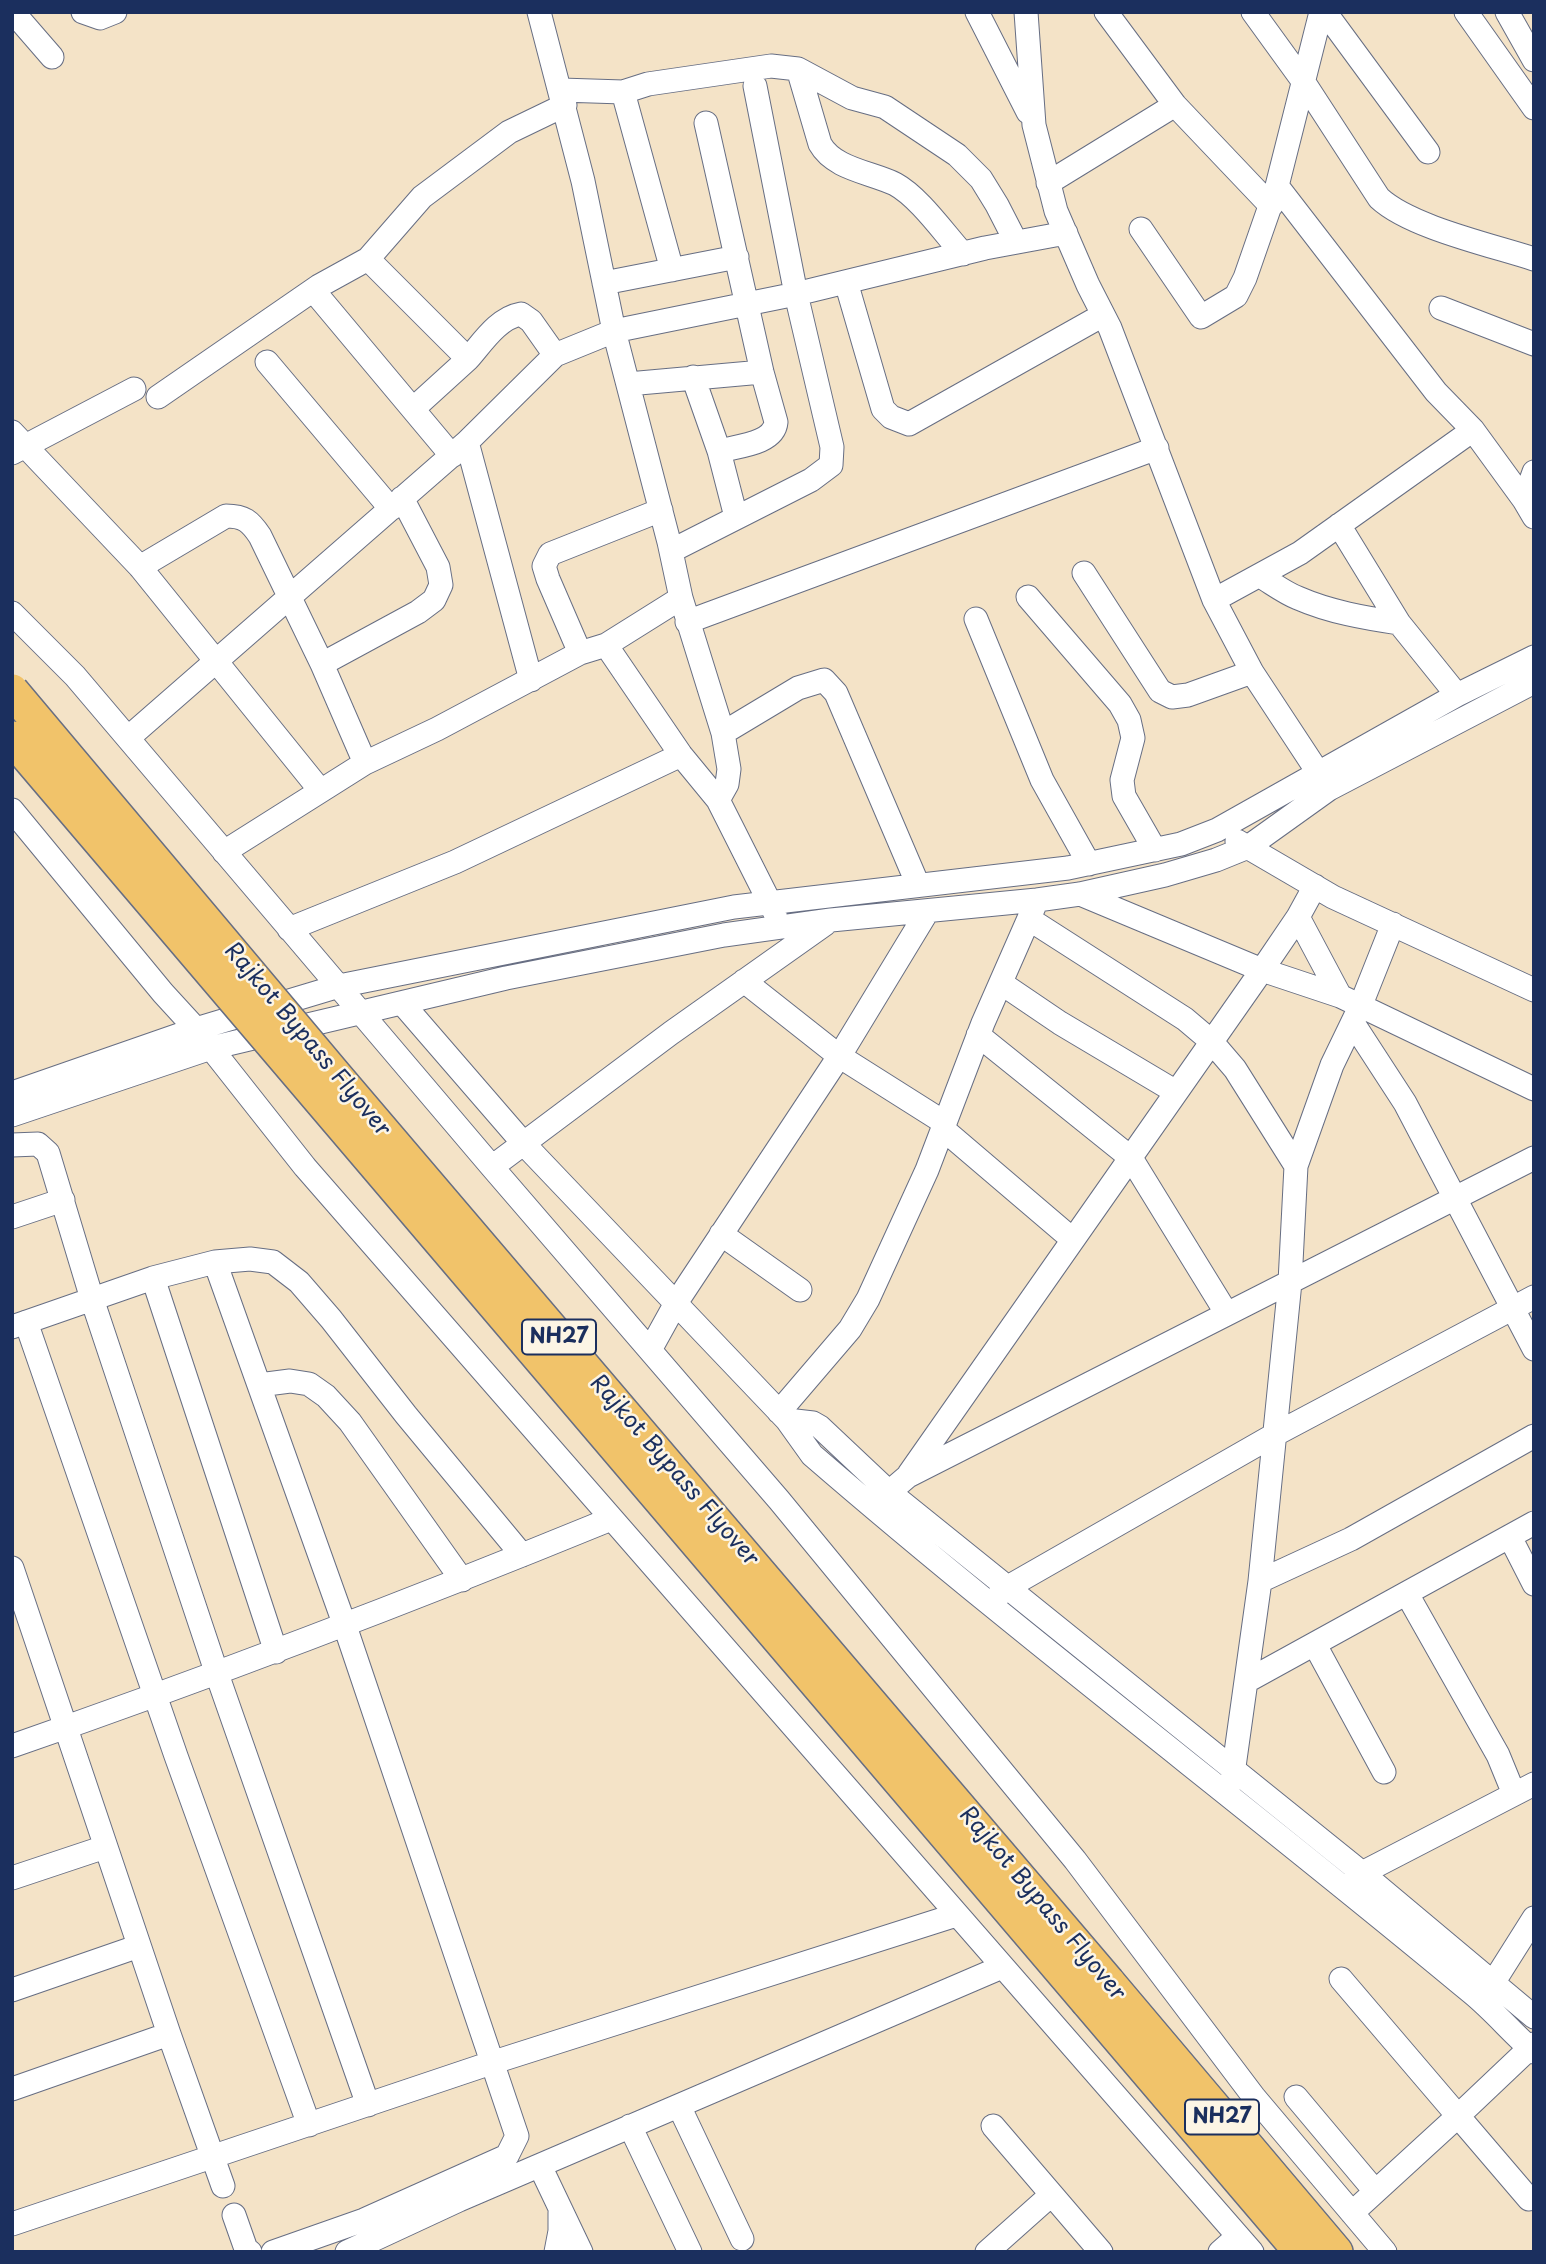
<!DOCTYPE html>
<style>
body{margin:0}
#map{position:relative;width:1546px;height:2264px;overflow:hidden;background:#f4e3c7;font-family:"Playpen Sans",sans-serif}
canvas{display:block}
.frame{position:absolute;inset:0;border:14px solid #1b2f5e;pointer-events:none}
</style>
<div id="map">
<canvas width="1546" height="2264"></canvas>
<div class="frame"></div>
</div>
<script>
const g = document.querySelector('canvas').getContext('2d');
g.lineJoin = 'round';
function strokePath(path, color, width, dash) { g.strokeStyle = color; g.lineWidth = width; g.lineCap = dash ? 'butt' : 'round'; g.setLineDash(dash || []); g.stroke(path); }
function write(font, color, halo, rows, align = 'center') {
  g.font = font + ' "Playpen Sans",sans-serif'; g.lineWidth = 5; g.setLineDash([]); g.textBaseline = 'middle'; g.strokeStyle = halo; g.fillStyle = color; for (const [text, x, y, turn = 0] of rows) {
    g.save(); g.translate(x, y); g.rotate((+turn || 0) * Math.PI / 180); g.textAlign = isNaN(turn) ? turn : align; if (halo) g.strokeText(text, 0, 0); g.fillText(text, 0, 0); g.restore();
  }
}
const minor = new Path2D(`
 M13,12L52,57
 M83,12L100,18L115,12
 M539,12L583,181L614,331L669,542L681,598L723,733L729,769L727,784L718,800
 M977,12L1028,112
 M1026,12L1034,125L1056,211L1088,285L1110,328L1214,600L1252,672L1327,786
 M1106,12L1175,105L1271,206
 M1253,12L1303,81L1379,198C1410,227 1491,245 1534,259
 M1325,12L1428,152
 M1466,12L1534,108
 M1507,12L1534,60
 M798,69L820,144C834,169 870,172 895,184C919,197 944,233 963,254
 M561,90L623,92L648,84L771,66L798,69L852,98L885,107L957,155L981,179L997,205L1016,242
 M623,92L672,270
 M706,123L762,372L776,422C774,444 737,446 719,451
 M1048,183L1175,105
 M1277,186L1436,392L1473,430L1524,500L1534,517
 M1141,229L1201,317L1236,296L1245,278L1277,186L1321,12
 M846,282L883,409L891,417L909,424L1103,315
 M604,283L737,257
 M313,290L452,456
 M1441,308L1534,344
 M468,359C483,342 498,318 521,314L531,321L555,355
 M267,362L391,509
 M693,377L719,451L736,517
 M628,384L762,372
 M158,397L319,286L368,259
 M413,409L468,359L368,259L422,197L509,132L565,105
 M12,432L140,567L320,790
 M12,453L134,389
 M1524,500L1534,472
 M1339,525L1399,623L1457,695
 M671,551L811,480L831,465L832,447L796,294L755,86
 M140,567L226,516C244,516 250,521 260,536L322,664L365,763
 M1084,573L1160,691L1172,697L1188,695L1252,672
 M1260,576C1272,583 1285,593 1298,598C1330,612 1365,618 1399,623
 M1028,597L1120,704L1129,720L1133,738L1122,780L1124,796L1155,850
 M1214,600L1300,553L1473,430
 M12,613L75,676L492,1167L779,1500L1075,1860L1254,2097L1385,2252
 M976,619L1042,780L1089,864
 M687,622L1157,448
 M606,645L681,755L718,800L775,913
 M580,653L548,579L544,566L550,554L661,510
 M322,664L418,612L434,600L441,585L438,567L402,498
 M531,680L467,442L555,355L614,331L796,294L985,248L1066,233
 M723,733L798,688L824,680L836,693L918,885
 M128,738L467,442
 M12,810L163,993L196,1029L305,1167L1252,2252
 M1237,841L1333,897L1534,990
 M224,852L365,763L437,729L580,653L606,645L681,598
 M1080,894L1262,970L1340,996L1534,1089
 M1298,917L1340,996
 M1029,919L1185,1019L1211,1041L1235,1069L1296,1166
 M289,929L455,862L681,755
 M744,981L839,1056L945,1123
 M1001,983L1060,1023L1176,1092
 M402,1003L524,1144L787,1420L812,1455C1027,1641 1254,1811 1472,1993C1494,2011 1512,2033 1534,2052
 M1353,1023L1405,1103L1534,1349
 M978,1035L1131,1158L1227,1314
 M12,1093L196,1029L339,986L734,907L1068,868L1181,844L1217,830L1457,695L1534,657
 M12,1115L211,1048L506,978L724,935L831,920L1037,900L1080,894L1165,875L1216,860L1248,847L1329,789L1534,682
 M943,1129L1072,1239
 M12,1145L38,1144L48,1153L92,1299L217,1674L368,2105
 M492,1167L671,1033L825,924
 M12,1217L63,1200
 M721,1234L800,1290
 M215,1262L345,1626L517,2136L507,2156L364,2220L273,2252
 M153,1278L276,1652
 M26,1322L176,1756L309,2125
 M12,1327L153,1278L215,1262L250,1259L273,1262L299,1282L331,1319L406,1415L522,1555
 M650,1350L676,1303L842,1052L927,912
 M259,1385L290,1381L309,1384L326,1396L350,1422L462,1580
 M779,1412L850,1329L868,1299L927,1170L983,1023L1037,900
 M787,1420L813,1423L820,1427L889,1492L1362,1873L1534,2017
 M909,1474L1262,970L1298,917L1315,886
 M880,1500L908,1476L1534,1158
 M1510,1537L1534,1584
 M12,1568L169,2034L223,2186
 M1260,1581L1290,1282L1296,1166L1332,1065L1360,1007L1393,924
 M1407,1594L1498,1755L1514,1794
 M999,1595L1008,1587L1274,1435L1534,1297
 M1315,1645L1384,1772
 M1247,1681L1534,1523
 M12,1746C214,1676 413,1600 611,1519
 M1232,1781L1260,1581L1351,1539L1534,1436
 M12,1878L105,1847
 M1353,1882L1362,1873L1534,1784
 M1341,1979L1458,2116L1352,2213
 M1493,1983L1534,1918
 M12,1990L139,1946
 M12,2089L169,2034
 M1296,2097L1375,2191
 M679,2106L742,2239
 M630,2126L690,2252
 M993,2126L1101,2252
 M540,2166L581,2252
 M1529,2199L1458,2116L1534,2044
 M234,2215L246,2249L250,2252
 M12,2224L491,2063L956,1915
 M347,2252L459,2200L1002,1967
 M556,2252L560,2231V2213
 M987,2252L1051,2195
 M1220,2252L1238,2236`);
const highway = new Path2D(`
 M1108,1982L1336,2252
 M1088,2002L1301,2252`);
const highwayBridge = new Path2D(`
 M12,691L335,1075L1108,1982
 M12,738L1088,2002`);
const shields = [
 [559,1337,74],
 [1222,2117,74]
];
const shieldNames = [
 ["NH27",559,1337],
 ["NH27",1222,2117]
];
const streetNames = [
 ["Rajkot Bypass Flyover",307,1040,50],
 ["Rajkot Bypass Flyover",674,1471,49],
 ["Rajkot Bypass Flyover",1042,1904,50]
];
strokePath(minor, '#676e83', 25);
strokePath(highway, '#676e83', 36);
strokePath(minor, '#fff', 23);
strokePath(highway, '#f1c36a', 33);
strokePath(highwayBridge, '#676e83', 36, []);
strokePath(highwayBridge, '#f1c36a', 33);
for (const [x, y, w] of shields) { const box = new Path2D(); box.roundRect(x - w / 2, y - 17.5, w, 35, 5); g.fillStyle = '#fcf5e5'; g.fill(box); strokePath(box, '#1b2f5e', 2); }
write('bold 21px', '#1b2f5e', null, shieldNames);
write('23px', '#1b2f5e', '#fcf5e5', streetNames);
</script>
